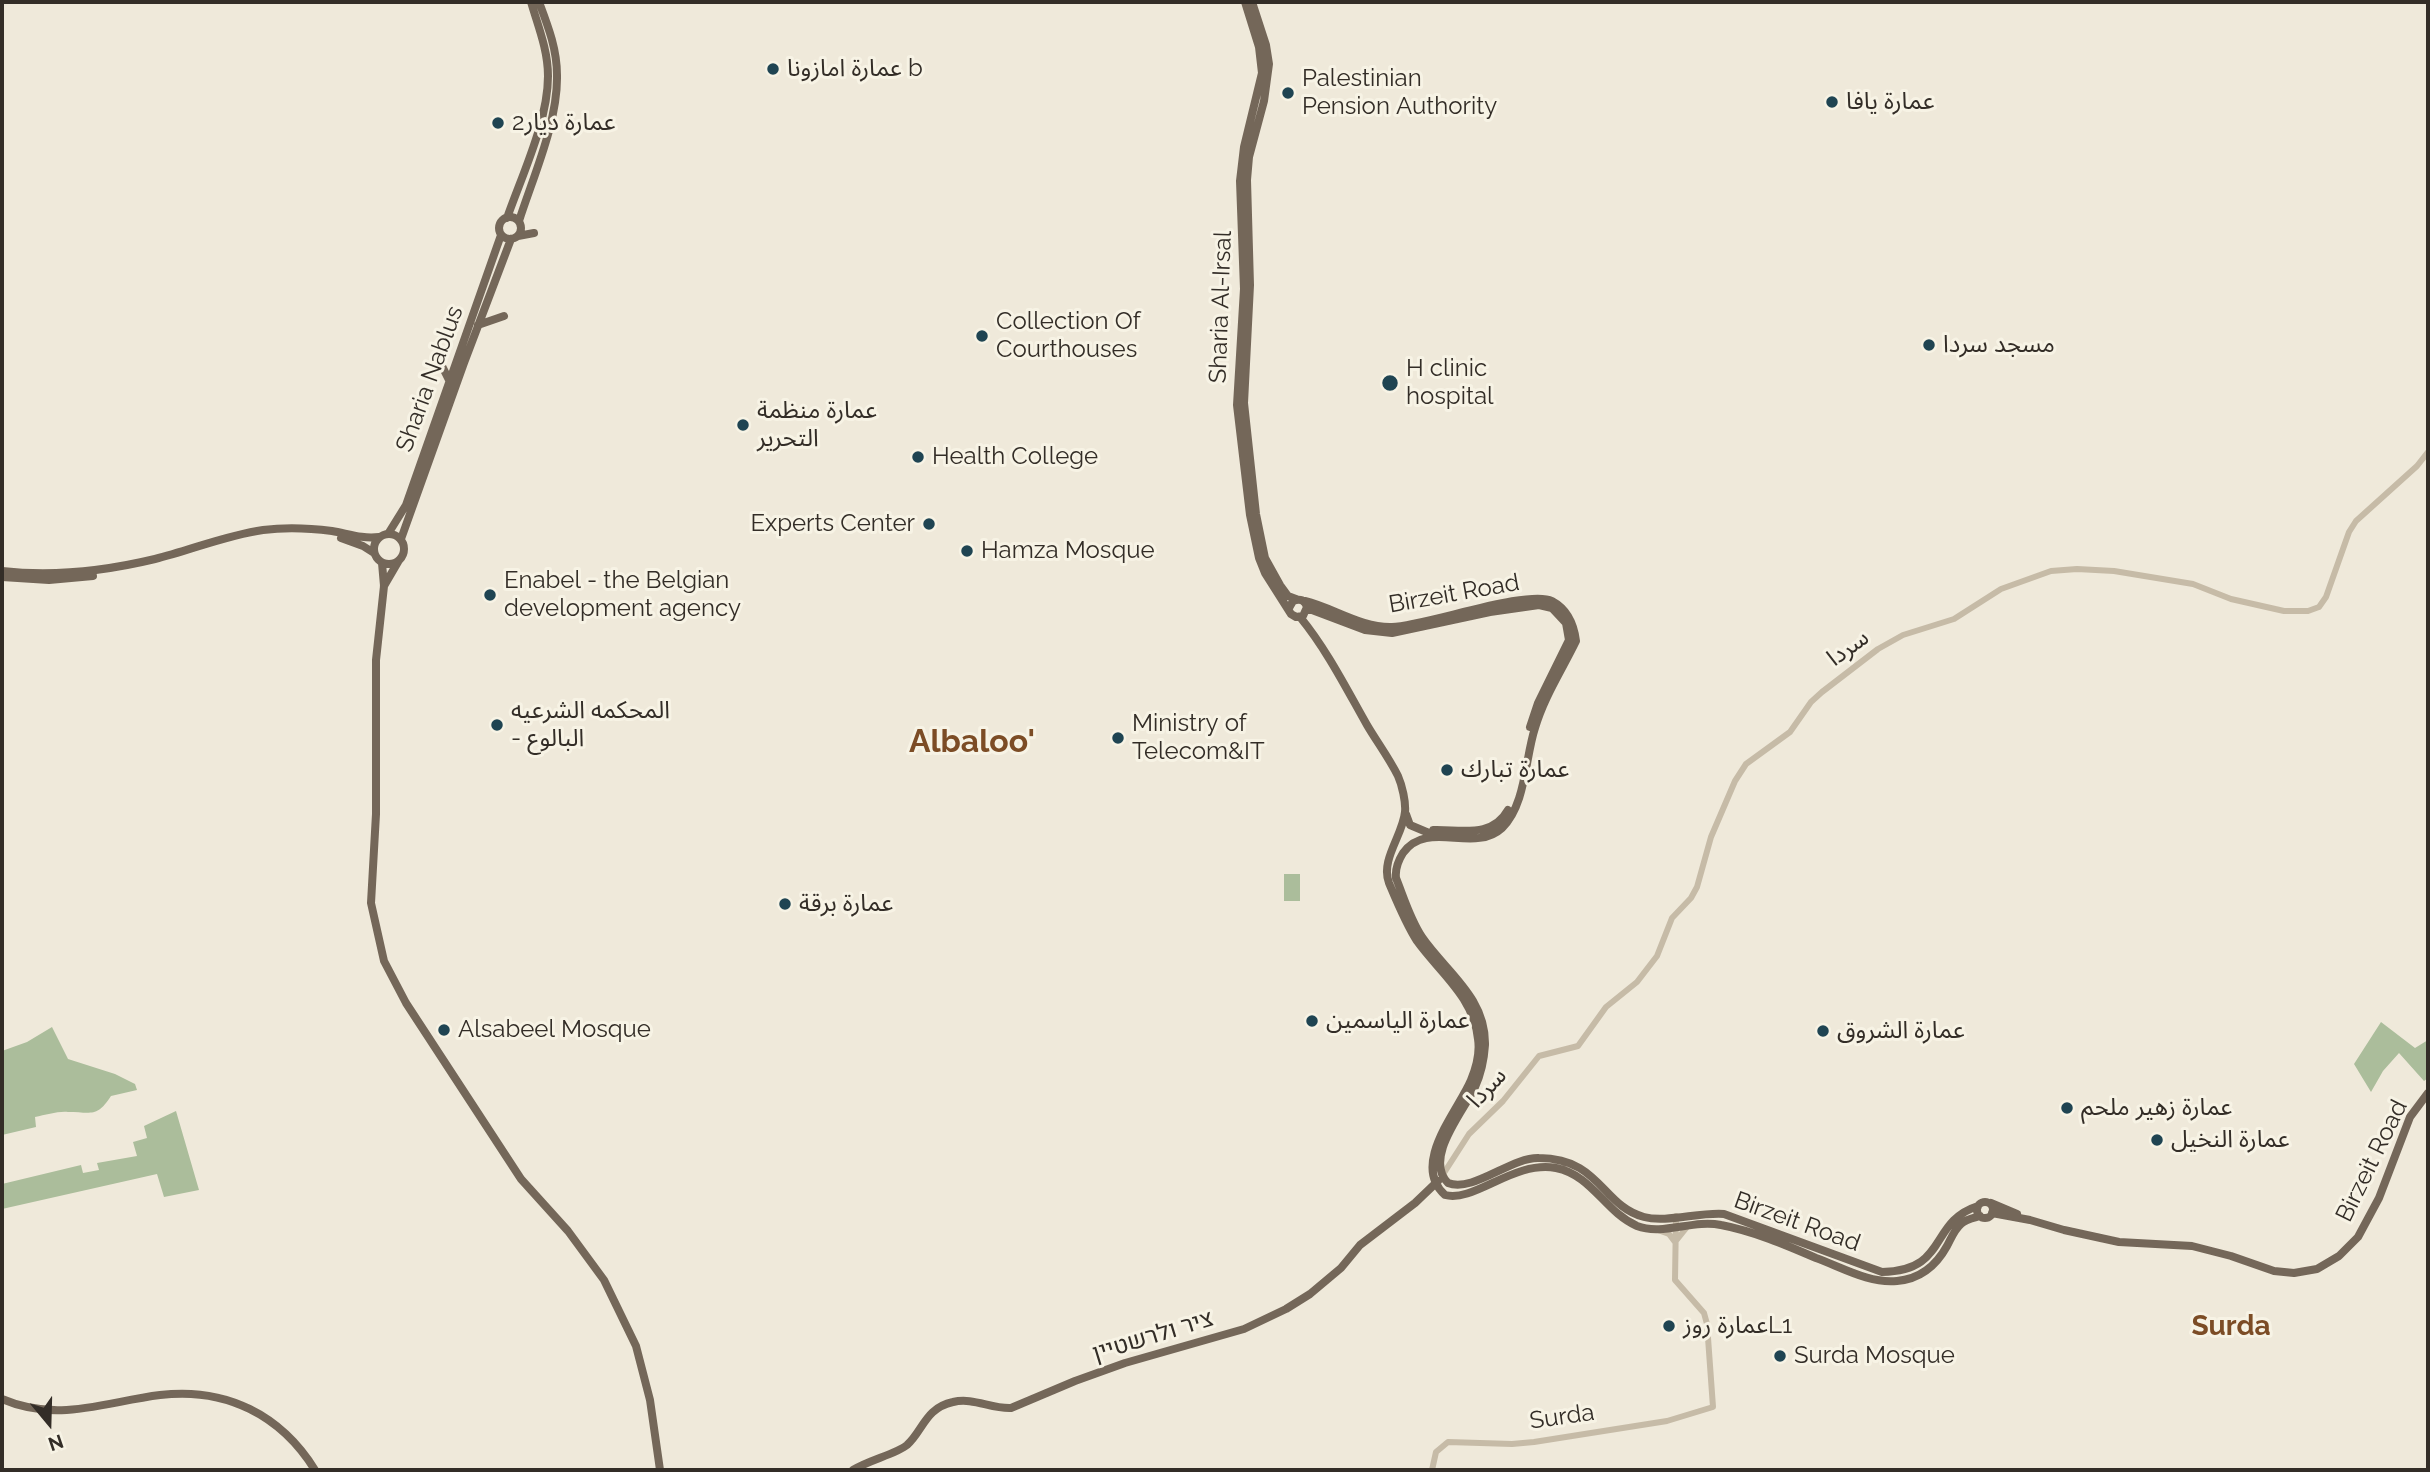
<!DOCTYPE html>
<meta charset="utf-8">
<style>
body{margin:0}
#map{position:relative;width:2430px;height:1472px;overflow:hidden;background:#efe9da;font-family:Raleway,sans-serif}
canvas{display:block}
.frame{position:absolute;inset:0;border:4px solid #332d27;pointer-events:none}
.north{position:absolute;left:14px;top:1388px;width:70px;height:70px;-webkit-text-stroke:5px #f7f3e5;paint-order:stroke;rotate:161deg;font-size:19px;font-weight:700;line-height:28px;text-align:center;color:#332d27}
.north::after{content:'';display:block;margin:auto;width:24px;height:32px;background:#332d27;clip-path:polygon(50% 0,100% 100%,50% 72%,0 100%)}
</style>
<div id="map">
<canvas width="2430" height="1472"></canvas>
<div class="frame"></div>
<div class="north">N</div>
</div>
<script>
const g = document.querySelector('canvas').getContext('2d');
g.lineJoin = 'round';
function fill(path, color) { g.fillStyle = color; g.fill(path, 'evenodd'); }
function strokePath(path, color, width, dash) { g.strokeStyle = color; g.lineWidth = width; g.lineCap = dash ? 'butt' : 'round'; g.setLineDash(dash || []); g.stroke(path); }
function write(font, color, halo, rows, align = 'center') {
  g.font = font + ' Raleway,"Noto Sans Arabic",Heebo,sans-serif'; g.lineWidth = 6; g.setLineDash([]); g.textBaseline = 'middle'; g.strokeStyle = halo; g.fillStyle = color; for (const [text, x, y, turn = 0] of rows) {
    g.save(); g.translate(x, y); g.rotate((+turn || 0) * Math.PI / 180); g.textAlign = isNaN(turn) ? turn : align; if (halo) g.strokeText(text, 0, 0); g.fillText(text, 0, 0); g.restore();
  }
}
const green = new Path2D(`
 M1284,874H1300V901H1284Z
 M2381,1022L2415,1048L2428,1040V1078L2424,1081L2399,1053L2383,1071L2371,1092L2354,1064Z
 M52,1027L68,1059L115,1074L135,1084L137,1090L111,1096C97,1118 91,1112 68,1112C58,1111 46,1115 35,1117L36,1127L2,1135V1051L27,1042Z
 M176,1111L199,1190L164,1197L157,1174L2,1209V1184L81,1165L83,1173L99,1170L97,1163L137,1156L133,1142L147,1138L144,1126Z`);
const minor = new Path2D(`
 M1442,1176L1469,1134L1503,1101L1539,1056L1578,1046L1606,1007L1637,982L1657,956L1672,918L1691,898L1697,887L1711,837L1735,781L1746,764L1790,732L1811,702L1822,692L1878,649L1903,635L1954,619L2001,589L2051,571L2077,569L2114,571L2193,584L2231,599L2284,611H2308L2319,607L2326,597L2349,532L2356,521L2417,466L2428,452
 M1658,1230L1669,1234L1675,1242L1687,1227
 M1432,1470L1436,1452L1448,1442L1512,1444L1534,1442L1667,1421L1713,1407L1707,1324L1704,1313L1675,1280L1676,1216`);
const major = new Path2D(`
 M1245,2L1259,47L1262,73L1244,147L1240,181L1244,289L1237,405L1250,515L1259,558L1265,573L1291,614L1296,617L1303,616L1307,607C1305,600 1300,598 1293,601L1289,608
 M1252,2L1266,45L1269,64L1264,101L1249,157L1247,180L1250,285L1244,403L1256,514L1265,558L1280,585L1288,596L1296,599
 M499 228a11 11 0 1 1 22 0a11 11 0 1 1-22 0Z
 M507,218C522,175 548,121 548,76C548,50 538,26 531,2
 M519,221C533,177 558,122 557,75C557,49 548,26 539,2
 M518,236L534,233
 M478,325L504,316
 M433,364L442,366L449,380
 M374 549a15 15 0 1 1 30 0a15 15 0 1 1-30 0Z
 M388,534L406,505L501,235
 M341,538L363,546L374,553
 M401,539L464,363L511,239
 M382,563L384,586L376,660V814L371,903L384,961L406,1003L521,1179L568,1231L604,1280L636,1346L650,1400L660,1470
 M2,571C53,577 105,571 155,559C191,550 227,535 263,530C286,527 309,528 332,531C349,534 362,539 379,537
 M2,577L49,580L93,576
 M384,586L398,562
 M1305,601C1334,608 1361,628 1392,627C1425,626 1528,589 1552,601C1567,609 1574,625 1576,641C1562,670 1544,697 1535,728C1525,758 1526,805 1502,828C1474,854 1427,819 1403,853C1398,861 1395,869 1396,878C1404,898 1410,919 1422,937C1446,972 1486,997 1485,1045C1484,1060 1481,1074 1475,1087C1464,1111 1423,1158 1448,1183C1473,1193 1511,1157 1539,1158C1600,1158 1602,1206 1644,1217C1666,1223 1699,1212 1724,1214L1882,1272C1949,1271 1928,1222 1978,1206
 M1307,610H1312L1365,630L1392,633L1490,612L1539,605L1552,608L1566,623L1569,640L1538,703L1530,727
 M1300,617C1327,650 1346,688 1367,725C1377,742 1389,758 1398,776C1402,785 1406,802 1405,812C1403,835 1380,860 1389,883C1397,902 1406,924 1417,941C1439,972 1474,997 1478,1039C1480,1052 1476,1068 1471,1080C1458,1111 1410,1164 1445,1195C1474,1203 1514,1160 1556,1168C1592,1175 1605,1212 1637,1226C1663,1236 1693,1219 1721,1225C1753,1231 1786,1245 1816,1258C1841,1267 1870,1284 1897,1281C1920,1279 1936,1266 1947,1246C1951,1239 1954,1230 1961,1224C1966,1219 1973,1218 1980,1216
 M1406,814L1410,825L1429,833L1431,837L1433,830C1460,829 1492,839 1508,810
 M1977 1210a8 8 0 1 1 16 0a8 8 0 1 1-16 0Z
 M1991,1203L2017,1214
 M1992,1213L2030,1220L2064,1230L2119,1242L2192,1246L2231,1256L2274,1271L2294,1273L2317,1269L2339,1256L2358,1237L2379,1198L2410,1117L2428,1093
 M2,1399C58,1423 104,1402 160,1395C226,1387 281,1415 315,1470
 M853,1470C869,1460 896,1454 907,1445C923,1431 925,1408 953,1402C973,1397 991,1409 1011,1408L1075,1381L1125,1363L1244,1329L1286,1309L1310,1294L1341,1268L1360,1245L1415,1203L1438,1181`);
const markers = [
 [773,69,7,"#1f4452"],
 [1288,93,7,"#1f4452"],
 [1832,102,7,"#1f4452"],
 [498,123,7,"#1f4452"],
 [982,336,7,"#1f4452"],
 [1929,345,7,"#1f4452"],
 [1390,383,9,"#1f4452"],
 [743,425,7,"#1f4452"],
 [918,457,7,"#1f4452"],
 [929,524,7,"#1f4452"],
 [967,551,7,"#1f4452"],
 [490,595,7,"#1f4452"],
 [497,725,7,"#1f4452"],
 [1118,738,7,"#1f4452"],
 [1447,770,7,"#1f4452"],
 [785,904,7,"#1f4452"],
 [1312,1021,7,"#1f4452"],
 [444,1030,7,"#1f4452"],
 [1823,1031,7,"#1f4452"],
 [2067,1108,7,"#1f4452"],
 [2157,1140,7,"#1f4452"],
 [1669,1326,7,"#1f4452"],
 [1780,1356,7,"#1f4452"]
];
const poiNames = [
 ["عمارة امازونا b",787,69],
 ["Palestinian",1302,79],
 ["Pension Authority",1302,107],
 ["عمارة يافا",1846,102],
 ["عمارة ديار2",512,123],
 ["Collection Of",996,322],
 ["Courthouses",996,350],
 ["مسجد سردا",1943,345],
 ["H clinic",1406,369],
 ["hospital",1406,397],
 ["عمارة منظمة",757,411],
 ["التحرير",757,439],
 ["Health College",932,457],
 ["Experts Center",915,524,"right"],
 ["Hamza Mosque",981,551],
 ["Enabel - the Belgian",504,581],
 ["development agency",504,609],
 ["المحكمه الشرعيه",511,711],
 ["- البالوع",511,739],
 ["Ministry of",1132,724],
 ["Telecom&IT",1132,752],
 ["عمارة تبارك",1461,770],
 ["عمارة برقة",799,904],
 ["عمارة الياسمين",1326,1021],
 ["Alsabeel Mosque",458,1030],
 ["عمارة الشروق",1837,1031],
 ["عمارة زهير ملحم",2081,1108],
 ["عمارة النخيل",2171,1140],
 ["عمارة روزL1",1683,1326],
 ["Surda Mosque",1794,1356]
];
const streetNames = [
 ["Sharia Al-Irsal",1221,307,-88],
 ["Sharia Nablus",430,379,-70],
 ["Birzeit Road",1454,594,-10],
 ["سردا",1848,648,-36],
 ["سردا",1487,1088,-47],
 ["Birzeit Road",2372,1161,-64],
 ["Birzeit Road",1797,1222,20],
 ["ציר ולרשטיין",1153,1336,-17],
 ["Surda",1562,1417,-8]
];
const quarterNames = [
 ["Surda",2231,1327]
];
const districtNames = [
 ["Albaloo'",972,742]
];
fill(green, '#abbd9b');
strokePath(minor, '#c6bba7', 6);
strokePath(major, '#746759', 8);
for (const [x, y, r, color] of markers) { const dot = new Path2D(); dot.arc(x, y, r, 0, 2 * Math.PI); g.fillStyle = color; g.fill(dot); strokePath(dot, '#f7f3e5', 2.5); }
write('24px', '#332d27', '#f7f3e5', poiNames, 'left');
write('24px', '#332d27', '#f7f3e5', streetNames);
write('bold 28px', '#7c4c25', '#f7f3e5', quarterNames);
write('bold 32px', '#7c4c25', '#f7f3e5', districtNames);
</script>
